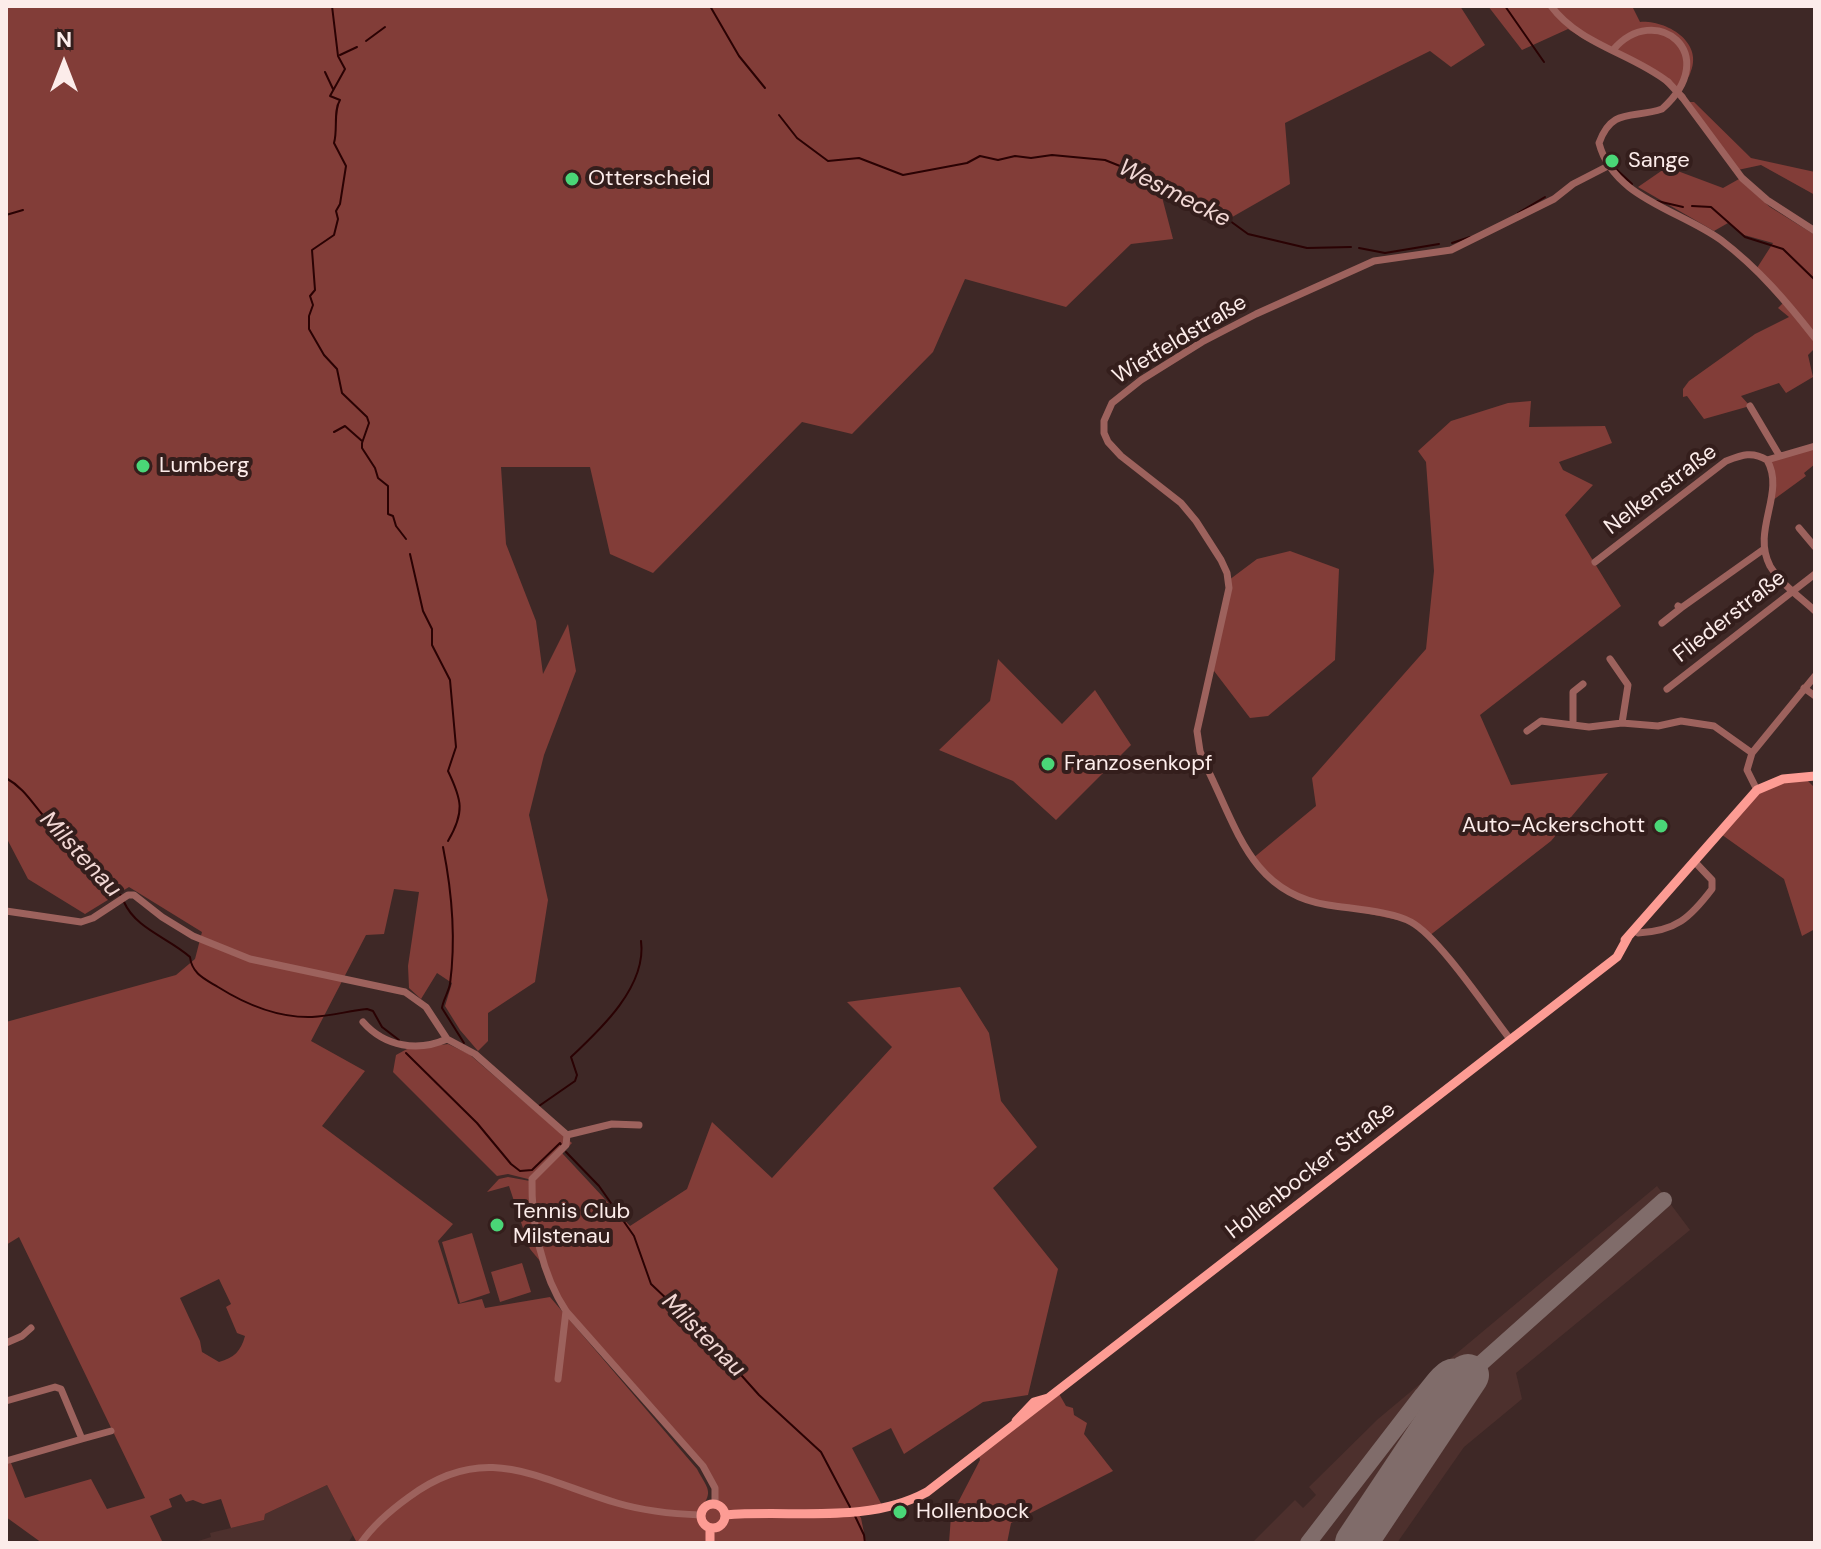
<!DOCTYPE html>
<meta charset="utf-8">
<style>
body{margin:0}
#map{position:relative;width:1821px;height:1549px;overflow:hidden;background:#3e2826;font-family:"DM Sans",sans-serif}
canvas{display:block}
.frame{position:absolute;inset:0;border:8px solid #fcecea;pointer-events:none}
.north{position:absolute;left:24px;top:24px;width:80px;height:80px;-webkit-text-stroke:6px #341e1c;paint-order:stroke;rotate:0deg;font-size:22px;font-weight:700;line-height:32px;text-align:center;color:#fcecea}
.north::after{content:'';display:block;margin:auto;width:28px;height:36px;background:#fcecea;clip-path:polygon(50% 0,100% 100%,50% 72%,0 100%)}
</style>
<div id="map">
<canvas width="1821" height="1549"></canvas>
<div class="frame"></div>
<div class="north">N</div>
</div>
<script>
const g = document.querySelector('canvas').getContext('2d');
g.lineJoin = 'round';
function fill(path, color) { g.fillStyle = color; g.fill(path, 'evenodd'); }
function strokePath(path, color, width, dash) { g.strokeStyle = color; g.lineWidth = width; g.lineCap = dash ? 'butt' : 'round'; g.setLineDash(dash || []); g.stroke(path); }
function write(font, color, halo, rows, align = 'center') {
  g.font = font + ' "DM Sans",sans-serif'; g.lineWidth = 8; g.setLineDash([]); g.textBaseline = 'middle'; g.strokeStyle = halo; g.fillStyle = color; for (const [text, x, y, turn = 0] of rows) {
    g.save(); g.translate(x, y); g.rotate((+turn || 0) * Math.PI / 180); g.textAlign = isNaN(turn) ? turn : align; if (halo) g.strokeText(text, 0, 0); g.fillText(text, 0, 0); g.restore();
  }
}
const built = new Path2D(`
 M1657,1186L1690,1230L1516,1373L1522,1399L1464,1447L1397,1543H1252L1295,1500L1303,1508L1316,1495L1309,1487L1378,1419Z
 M327,1485L353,1535L348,1543H192L211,1537L210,1533L264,1520L265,1514Z`);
const green = new Path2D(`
 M6,6H1460L1485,45L1451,67L1430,51L1285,123L1290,184L1227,220L1162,197L1173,239L1131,244L1066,307L965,279L933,352L852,434L802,422L653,573L610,554L590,467H501L506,544L536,621L543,674L568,624L576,671L544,755L529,815L548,900L535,982L488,1013V1041L478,1051L460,1030L445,1006L452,983L437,973L421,999L409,988L408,966L419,892L394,889L384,934L366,935L311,1041L365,1071L322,1126L453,1224L438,1241L458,1304L482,1299L485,1308L550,1297L697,1469C707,1488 714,1491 701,1508L712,1504L715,1488L710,1477L561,1304L538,1239L532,1180L508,1174L497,1176L393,1072L396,1055L407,1049L448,1044L469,1054L572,1143L562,1153L630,1226L687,1189L712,1122L772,1178L892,1047L847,1002L960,987L989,1033L1001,1101L1037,1147L993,1188L1058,1269L1028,1395L983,1402L904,1454L891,1428L852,1448L884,1509L857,1513L861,1518L866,1543H357L327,1485L265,1514L264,1520L231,1528L221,1499L203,1504L193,1500L186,1502L181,1494L169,1499L172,1507L150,1516L163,1543H42L6,1517V1464L11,1463L25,1498L91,1479L107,1509L145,1498L19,1237L6,1245V1022L176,975L195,959L202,932L129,887L85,914L28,879L6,837ZM219,1279L231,1304L226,1307L237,1333L245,1336C241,1351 234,1358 219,1362L202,1352L200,1341L180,1298Z
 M1488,6H1632L1640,22C1666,20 1705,42 1690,74C1688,79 1681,85 1677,89L1639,65L1584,39L1568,29L1522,50Z
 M1686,102H1694L1751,158L1815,172V195L1761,165L1733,171Z
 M1667,167L1723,188L1739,179L1770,207L1815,235V348L1808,355L1813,377L1786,393L1779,383L1741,396L1750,406L1704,419L1687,396L1683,397V389L1689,381L1755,334L1789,317L1778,308L1786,300L1757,268L1773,243L1744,235L1728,223L1714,231L1638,187Z
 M1531,401L1529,427L1605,426L1612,443L1559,462L1563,470L1593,485L1565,515L1621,606L1480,715L1511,785L1608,773L1551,841L1429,936L1412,923L1299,899L1252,859L1316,806L1312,778L1426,649L1434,571L1426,462L1418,451L1451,421L1508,403Z
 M1815,446V464L1804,473L1806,476L1769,503L1772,491L1767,460Z
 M1290,551L1339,569L1335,660L1268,716L1250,718L1211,667L1229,580L1257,559Z
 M998,659L1062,724L1095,690L1131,745L1056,820L1013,781L939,750L990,701Z
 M1804,777L1815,788V929L1802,936L1784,879L1718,832L1757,790Z
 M508,1177L530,1181C529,1213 534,1238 545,1267L530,1249L509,1186L487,1192L499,1179Z
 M472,1233L490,1293L460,1303L442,1242Z
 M522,1263L531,1292L500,1302L491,1272Z
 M1058,1392L1066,1406L1073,1408L1074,1415L1087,1423L1084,1434L1113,1471L1011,1523L1007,1543H949L951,1516L980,1460L978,1453Z`);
const stream = new Path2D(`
 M332,6L338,56L345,69L330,96L340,100C333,111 338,130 334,143L346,166L340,204L336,211L338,219L334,235L312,250L315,290L310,296L313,305L309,316V329L324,355L337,369L342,393L367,417L369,423L362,443V448L375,468L378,478L388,486V514L393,516L396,526L406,539
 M710,6L739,56L765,88
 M1505,6L1544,62
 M366,41L385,27
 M340,55L357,47
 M325,72L333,89
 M779,115L797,138L828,161L859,158L903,175L967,163L980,156L998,160L1015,156L1031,158L1052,155L1105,160L1135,172L1167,196L1215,210L1248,234L1307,248L1351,247
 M1616,169L1632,184
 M1657,201L1683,207
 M1692,206L1711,207L1745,237L1783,249L1815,280
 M1518,213L1545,197
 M6,215L23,210
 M1452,243L1470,237
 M1359,248L1385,253L1439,244
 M334,432L345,426L362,441
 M410,554L423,611L432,629V645L450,680L456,747L448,771C462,800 465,812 448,841
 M6,778C26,789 34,807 50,823C73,846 107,866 121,896
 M443,847C452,892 456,939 450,984C449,991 443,1000 442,1008L464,1043
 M124,902C136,929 169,938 190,957C192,974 205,979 218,987C245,1004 278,1018 312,1017C330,1016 349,1011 367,1009L373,1011L382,1027L399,1040
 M406,1053L477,1123L511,1164L520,1171L532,1170L560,1143L562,1146
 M539,1106L575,1081L577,1075L571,1057C601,1029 647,986 641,941
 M566,1152L599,1186L634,1236L651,1284L707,1337L759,1395L821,1452L850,1507
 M855,1516L864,1535L865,1543`);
const taxiway = new Path2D(`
 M1422,1395C1435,1380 1448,1353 1468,1375L1664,1200
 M1308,1543L1422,1395L1437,1396L1444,1405L1445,1410`);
const runway = new Path2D(`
 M1356,1543L1468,1375`);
const minor = new Path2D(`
 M1551,6C1580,45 1631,53 1668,82
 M1613,50C1655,0 1724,54 1662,109C1633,119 1612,107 1599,143C1613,198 1680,210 1721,240C1758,268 1787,302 1815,338
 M1682,97L1742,178L1767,200L1815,231
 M1750,406L1779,455
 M1767,460L1815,446
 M1799,528L1815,547
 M1595,562L1726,461C1742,455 1752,451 1767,460C1786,493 1751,530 1770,566C1781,584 1800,597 1815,611
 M1678,606L1681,608L1764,549
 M1662,623L1681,608
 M1610,659L1628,685L1622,723
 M1804,688L1815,696
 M1667,689L1815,574
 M1573,725V692L1583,684
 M1527,731L1541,721L1589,727L1622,723L1658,726L1681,721L1714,726L1752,753
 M1757,790L1747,770L1752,753L1815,676
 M6,911L81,922L93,918L128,895H134L162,917L193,936L250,959L405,992L426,1007L447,1039
 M1634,930L1638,933C1676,931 1690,918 1712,889V880L1694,861
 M363,1022C385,1047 418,1052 447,1039L475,1054L567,1135L566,1145L532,1179C531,1223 542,1275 566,1311L703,1466L715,1488V1504
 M1510,1039C1488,1011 1439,937 1411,922C1391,911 1352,909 1328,905C1251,893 1237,828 1206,766L1200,751L1197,731L1229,588L1227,573L1221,560L1196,521L1181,503L1121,456L1108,442L1104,433V421L1112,403L1141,380L1202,342L1256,314L1374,261L1451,250L1554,199L1573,184L1608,166
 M567,1135L612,1124L639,1125
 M6,1343L22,1336L31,1328
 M558,1379L566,1311
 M6,1401L55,1387L61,1389L82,1439L6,1461
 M82,1439L111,1431
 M361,1543C374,1524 391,1510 409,1497C486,1440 537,1479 617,1503C644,1511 672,1514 701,1515`);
const major = new Path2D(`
 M1625,940L1757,790L1783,779L1815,776
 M1016,1421L1034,1402L1048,1398
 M701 1516a12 12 0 1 1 24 0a12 12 0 1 1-24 0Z
 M725,1515C792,1509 866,1525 927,1492L1617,957L1628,937
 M710,1528V1543`);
const minorBridge = new Path2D(`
 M1668,82L1682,97`);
const markers = [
 [1612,161,8,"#4ad677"],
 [572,179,8,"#4ad677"],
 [143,466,8,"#4ad677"],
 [1048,764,8,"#4ad677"],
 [1661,826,8,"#4ad677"],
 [497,1225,8,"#4ad677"],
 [900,1512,8,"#4ad677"]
];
const poiNames = [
 ["Sange",1628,161],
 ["Otterscheid",588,179],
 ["Lumberg",159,466],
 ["Franzosenkopf",1064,764],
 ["Auto-Ackerschott",1645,826,"right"],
 ["Tennis Club",513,1212],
 ["Milstenau",513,1237],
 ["Hollenbock",916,1512]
];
const streetNames = [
 ["Wietfeldstraße",1180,340,-31],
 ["Nelkenstraße",1661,490,-37],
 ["Fliederstraße",1730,617,-38],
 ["Hollenbocker Straße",1311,1171,-38]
];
const waterNames = [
 ["Wesmecke",1174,194,27],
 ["Milstenau",80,855,47],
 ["Milstenau",703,1336,45]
];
fill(built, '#4d302d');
fill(green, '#823d38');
strokePath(stream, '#2a0203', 2);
strokePath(taxiway, '#806c6a', 16);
strokePath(runway, '#806c6a', 42);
strokePath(minor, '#9d625d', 7);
strokePath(major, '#fd9c94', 9);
strokePath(minorBridge, '#9d625d', 7);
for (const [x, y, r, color] of markers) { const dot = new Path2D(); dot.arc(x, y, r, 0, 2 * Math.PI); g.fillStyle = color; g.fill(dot); strokePath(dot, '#341e1c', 3); }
write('22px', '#fcecea', '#341e1c', poiNames, 'left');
write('22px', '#fcecea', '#341e1c', streetNames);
write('italic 24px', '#f1d7d4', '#341e1c', waterNames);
</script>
